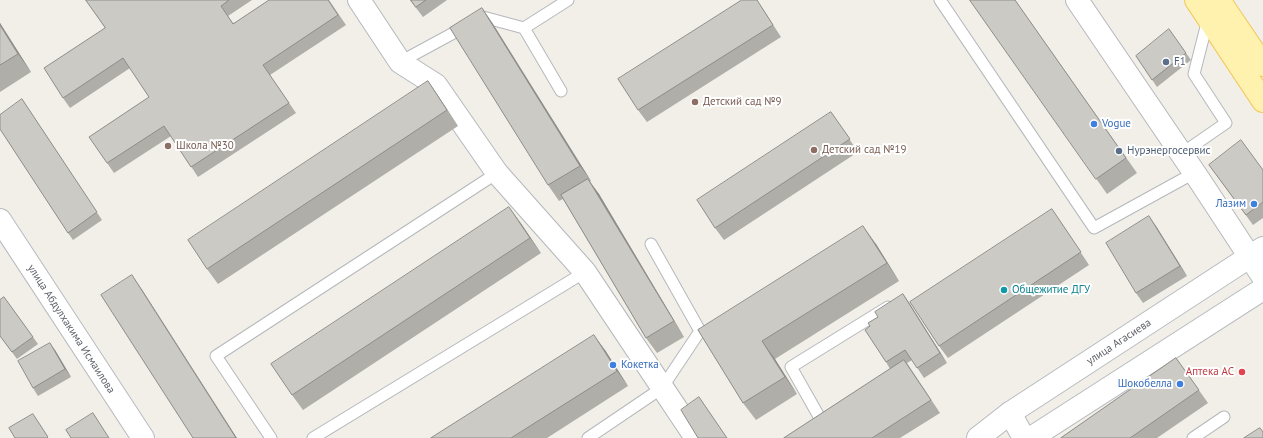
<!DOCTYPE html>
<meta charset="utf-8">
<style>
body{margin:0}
canvas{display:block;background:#f1efe8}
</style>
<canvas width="1263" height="438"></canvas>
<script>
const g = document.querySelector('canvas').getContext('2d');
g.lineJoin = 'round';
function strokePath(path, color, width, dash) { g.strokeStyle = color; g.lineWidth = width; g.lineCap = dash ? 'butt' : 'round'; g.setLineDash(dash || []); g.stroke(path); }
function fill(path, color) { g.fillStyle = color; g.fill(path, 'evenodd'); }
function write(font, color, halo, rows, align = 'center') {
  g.font = font + ' "PT Sans",sans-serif'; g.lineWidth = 4; g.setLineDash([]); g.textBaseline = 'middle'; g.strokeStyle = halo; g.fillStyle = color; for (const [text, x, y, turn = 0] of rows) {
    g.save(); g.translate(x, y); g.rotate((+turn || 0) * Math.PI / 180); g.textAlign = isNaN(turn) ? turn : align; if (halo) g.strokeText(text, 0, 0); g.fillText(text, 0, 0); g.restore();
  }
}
const lane = new Path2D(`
 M940,0L1094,228L1194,173
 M524,28L561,91
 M400,62L483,17L524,28L568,0
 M1181,154L1226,123L1194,74L1208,19
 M821,420L791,367L888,307
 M271,438L216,356L497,173
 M313,438L585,272
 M588,438L662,388L700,331L651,244
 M1193,438L1224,417`);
const street = new Path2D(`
 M359,0L400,62L436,85L497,173L585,272L696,438
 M1077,0L1200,181L1263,277
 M1010,413L1024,438`);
const secondary = new Path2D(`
 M0,220L143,438
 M978,438L1010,413L1263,248
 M1031,438L1263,289`);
const primary = new Path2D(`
 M1196,0L1263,101
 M1219,0L1263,65`);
const wall = new Path2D(`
 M86,0H252L228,16L233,23L329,0L346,25L270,75L296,113L198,177L171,136L114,173L107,163L149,97L130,68L70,108L63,98L105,28Z
 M410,0H447L423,17Z
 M970,0H1015L1137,173L1107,194Z
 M761,6L781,37L647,122L638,110Z
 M482,8L493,24L591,181L590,182L599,194L684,337L657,353L646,338L563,199L559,201L548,185Z
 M0,23L31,72L0,92Z
 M1186,53L1191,60L1157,87L1136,56Z
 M428,81L458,126L218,284L207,269Z
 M22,99L102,220L73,240L68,233Z
 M831,112L858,152L724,240L715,228Z
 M1209,165L1263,170V218L1253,225Z
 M1060,221L1089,265L948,358L939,346Z
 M520,222L541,253L303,410L292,395Z
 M1156,226L1187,276L1143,303L1136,293Z
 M876,244L899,281L775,359L797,394L756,420L743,403L698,330Z
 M903,294L947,363L924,378L912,360L907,363L940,413L900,438H784L890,369L886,362L870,326L878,317Z
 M4,297L38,344L17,359L0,336V300Z
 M55,350L71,377L38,396L33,388Z
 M605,350L628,386L547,438H431Z
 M1176,358L1208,403L1157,438H1061Z`);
const shadedWall = new Path2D(`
 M482,8L493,24L591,181L580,166Z
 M0,23L31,72L18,54L0,25Z
 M428,81L439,97L458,126L447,110Z
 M588,179L599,194L684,337L674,321Z
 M509,207L520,222L541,253L530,238Z
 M1149,216L1156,226L1187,276L1180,266Z
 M863,226L876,244L899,281L887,263Z
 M132,275L143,291L237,438H236Z
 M903,294L910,304L947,363L940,353Z
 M594,335L605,350L628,386L617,371Z
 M762,341L775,359L797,394L785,377Z
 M50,343L55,350L71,377L65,369Z`);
const building = new Path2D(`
 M86,0H229L221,6L233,24L269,0H328L338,15L263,65L289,103L191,167L164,126L107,163L89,137L149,97L123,58L63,98L44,68L105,28Z
 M411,0H426L416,7Z
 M742,0H757L773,25L638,110L618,79Z
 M970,0H1015L1126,158L1096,179Z
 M482,8L580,166L548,185L450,28Z
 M0,25L18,54L0,65Z
 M1169,29L1186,53L1152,80L1136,56Z
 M428,81L447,110L207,269L188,240Z
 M22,99L97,212L68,233L0,129V115Z
 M831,112L850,139L715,228L697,200Z
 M1241,140L1263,170V202L1246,215L1209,165Z
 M588,179L674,321L646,338L561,195Z
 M509,207L530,238L292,395L271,364Z
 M1052,209L1081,252L939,346L910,302Z
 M1149,216L1180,266L1136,293L1106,243Z
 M863,226L887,263L762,341L785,377L743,403L698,330Z
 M132,275L236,438H193L101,295Z
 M903,294L940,353L917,368L905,350L886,362L865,330L870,326L868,323L878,317L875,312Z
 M4,297L33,337L12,352L0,336V300Z
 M594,335L617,371L511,438H431Z
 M50,343L65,369L33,388L18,361Z
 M1176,358L1199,390L1130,438H1061Z
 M904,360L931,400L872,438H784Z
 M699,397L727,438H698L681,410Z
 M93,413L109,438H71L66,430Z
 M33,414L48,437L47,438H15L9,428Z
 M1260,428L1263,432V438H1244Z`);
const markers = [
 [1166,62,4,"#5c6f8a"],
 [695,102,4,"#8d6e63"],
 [1094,124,4,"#3f7fe0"],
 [168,146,4,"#8d6e63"],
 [814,150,4,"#8d6e63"],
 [1119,151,4,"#5c6f8a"],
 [1254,204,4,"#3f7fe0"],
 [1004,290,4,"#0f9aa8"],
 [613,365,4,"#3f7fe0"],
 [1242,372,4,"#e0444e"],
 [1180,384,4,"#3f7fe0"]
];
const serviceNames = [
 ["F1",1174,62],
 ["Нурэнергосервис",1127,151]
];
const educationNames = [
 ["Детский сад №9",703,102],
 ["Школа №30",176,146],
 ["Детский сад №19",822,150]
];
const shopNames = [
 ["Vogue",1102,124],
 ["Лазим",1246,204,"right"],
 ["Кокетка",621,365],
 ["Шокобелла",1172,384,"right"]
];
const cultureNames = [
 ["Общежитие ДГУ",1012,290]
];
const streetNames = [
 ["улица Абдулхакима Исмаилова",71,329,57],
 ["улица Агасиева",1119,342,-33]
];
const healthNames = [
 ["Аптека АС",1234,372]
];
strokePath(lane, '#b5b8bc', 13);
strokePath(street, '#b5b8bc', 24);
strokePath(secondary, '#b6babf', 24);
strokePath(primary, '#f2c960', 24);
strokePath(lane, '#fff', 11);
strokePath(street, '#fff', 22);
strokePath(secondary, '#fff', 22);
strokePath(primary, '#fff2af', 22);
fill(wall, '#afaea9');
fill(shadedWall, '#8f8d8a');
fill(building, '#cccac5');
strokePath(building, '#8f8d8a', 1);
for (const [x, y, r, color] of markers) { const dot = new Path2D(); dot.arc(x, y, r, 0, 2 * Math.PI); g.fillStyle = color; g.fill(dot); strokePath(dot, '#fff', 1.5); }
write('11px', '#4e5e75', '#fff', serviceNames, 'left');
write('11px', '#785e54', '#fff', educationNames, 'left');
write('11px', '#366cbe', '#fff', shopNames, 'left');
write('11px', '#0d838f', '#fff', cultureNames, 'left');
write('11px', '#5f6368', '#fff', streetNames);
write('11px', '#be3a42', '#fff', healthNames, 'right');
</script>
